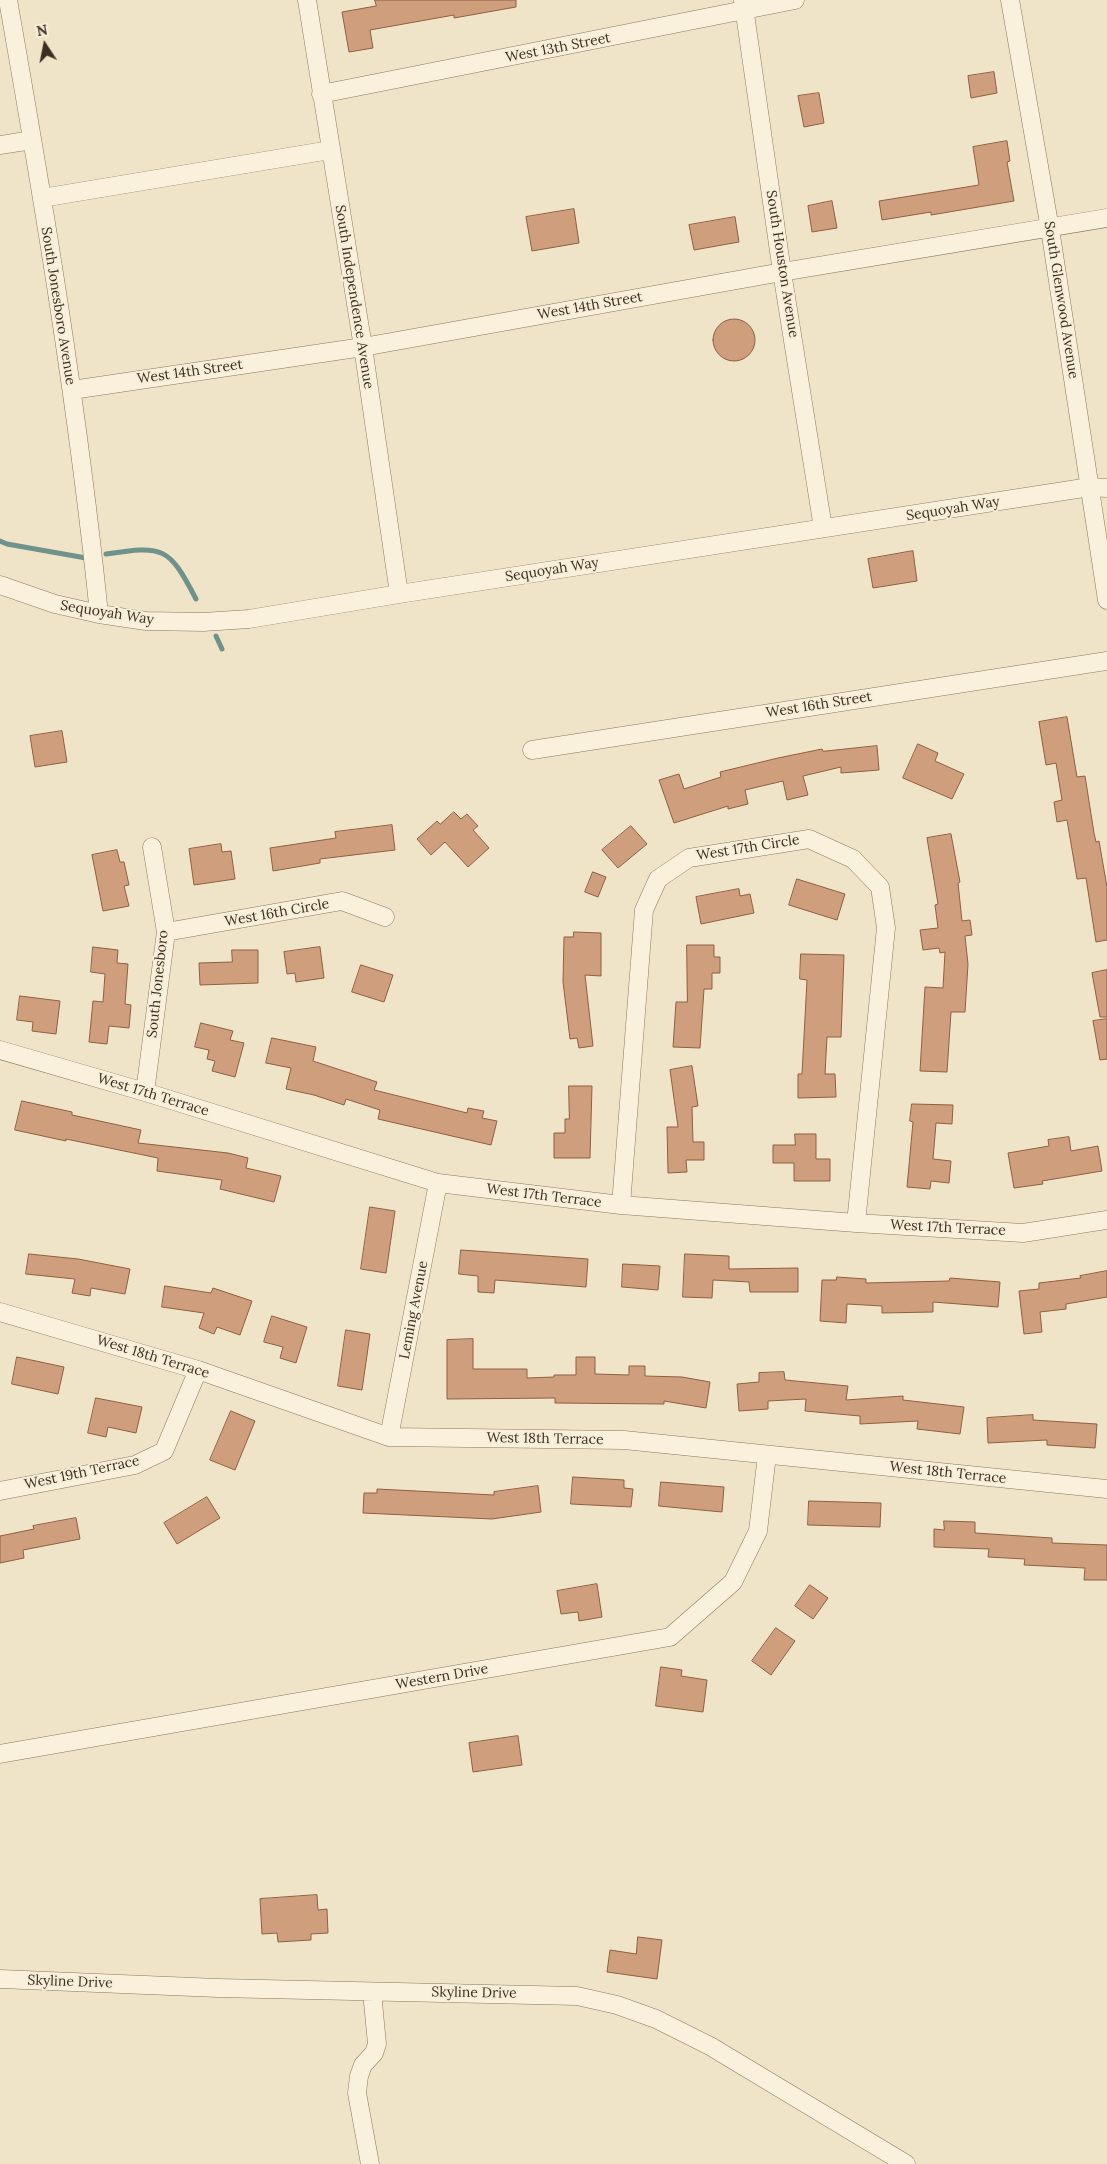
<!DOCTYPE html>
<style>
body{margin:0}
#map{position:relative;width:1107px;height:2164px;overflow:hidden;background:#f0e4c8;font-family:Lora,serif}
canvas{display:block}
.north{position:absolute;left:20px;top:20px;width:50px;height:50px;-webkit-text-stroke:4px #f7eed8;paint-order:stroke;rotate:349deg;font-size:14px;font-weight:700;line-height:20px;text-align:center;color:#3d2e20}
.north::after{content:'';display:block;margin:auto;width:18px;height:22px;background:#3d2e20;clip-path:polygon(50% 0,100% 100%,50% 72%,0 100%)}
</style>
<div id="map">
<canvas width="1107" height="2164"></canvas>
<div class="north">N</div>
</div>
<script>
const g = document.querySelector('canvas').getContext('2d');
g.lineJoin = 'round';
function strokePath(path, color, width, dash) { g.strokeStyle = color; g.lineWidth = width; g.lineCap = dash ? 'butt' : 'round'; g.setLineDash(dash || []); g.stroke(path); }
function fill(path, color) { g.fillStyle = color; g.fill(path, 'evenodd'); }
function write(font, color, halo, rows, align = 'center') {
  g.font = font + ' Lora,serif'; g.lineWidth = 4; g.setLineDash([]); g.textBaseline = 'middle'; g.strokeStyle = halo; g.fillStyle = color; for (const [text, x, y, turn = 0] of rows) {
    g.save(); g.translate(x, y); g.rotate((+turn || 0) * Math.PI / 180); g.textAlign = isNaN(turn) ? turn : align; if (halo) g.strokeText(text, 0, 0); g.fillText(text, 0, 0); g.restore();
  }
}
const stream = new Path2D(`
 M0,541L7,544L86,558
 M106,554C164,545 169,547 196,599
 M216,636L222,649`);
const building = new Path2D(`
 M375,0H516V7L454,18V15L370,30L373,48L349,52L342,12L376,6Z
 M994,72L997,93L971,98L968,76Z
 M819,93L824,123L804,127L798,96Z
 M1007,141L1010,161L1007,162L1014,201L931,215V212L882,220L879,201L979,185L973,147Z
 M832,201L837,228L812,232L808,206Z
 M574,209L579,243L532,251L526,217Z
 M735,217L739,242L694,250L689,225Z
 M713 340a21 21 0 1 1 42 0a21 21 0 1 1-42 0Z
 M913,551L917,581L873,588L868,559Z
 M1067,717L1077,777L1085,776L1094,833L1096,842L1099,841L1107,887V940L1096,942L1086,878L1077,879L1067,820L1057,822L1054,802L1062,800L1056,763L1046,765L1039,722Z
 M62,731L67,762L35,767L30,736Z
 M918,744L938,753L935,761L964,774L952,799L903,778Z
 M877,746L879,770L841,773V767L803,776L808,795L787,800L783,781L745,790L748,804L728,809V806L674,823L659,780L679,774L684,789L721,777L720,772L778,758L822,749L823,751Z
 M454,812L461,819L467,814L478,826L473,830L489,848L468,867L445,842L431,855L417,839L437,821L440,824Z
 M392,825L395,850L320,859V863L273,871L270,848L336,838L335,832Z
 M631,826L647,844L618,868L602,850Z
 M951,834L960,882L958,883L962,921L970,920L972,935L965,936L968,964L965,1012H951L947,1072L920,1071L925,987L943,988L945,952L940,953L939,948L923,950L920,930L938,928L935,905L938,904L927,838Z
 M221,844L222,852L231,851L235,879L194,885L189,849Z
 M117,850L120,862H124L129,885L124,886L129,906L103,911L92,855Z
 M593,872L606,877L598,897L585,892Z
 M797,879L845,894L837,920L789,905Z
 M739,889L740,896L750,894L754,913L701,924L696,897Z
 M574,932L601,933V976L585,975L593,1046L579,1048L577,1038L570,1039L563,982L564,937H573Z
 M687,945H714V957H720V973H712V989H704L700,1048L673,1047L676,1002H687Z
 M93,947L118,950L117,963L128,964L125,1004L131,1005L129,1028L109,1026L107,1044L89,1042L93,1001L103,1002L105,974L91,972Z
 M320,947L324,978L296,982L295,973L287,974L284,952Z
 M232,950H258V983L200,985L199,963L232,962Z
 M801,954L844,955L841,1037H827L825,1074H835L836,1097L798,1098V1074H802L807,980L800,979Z
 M361,965L393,975L384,1002L352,992Z
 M1107,970V1017H1100L1092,973Z
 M20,996L60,1001L56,1034L32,1031L33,1022L17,1020Z
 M1107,1019V1059L1100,1060L1093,1021Z
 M201,1023L233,1031L230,1040L244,1043L235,1077L212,1071L215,1061L207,1059L209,1050L195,1047Z
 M272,1038L316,1047L313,1061L377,1082L374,1090L467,1113L468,1108L484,1111L482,1118L497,1121L491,1145L378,1119L380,1110L346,1099L344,1105L314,1095L286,1089L291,1068L266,1063Z
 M692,1066L698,1106L692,1107L693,1142H704V1160H686L687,1172L668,1173L667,1127H678L670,1070Z
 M569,1086H592L590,1158H554V1133H565V1119H569Z
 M22,1101L72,1112V1115L141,1130L138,1143L228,1153L248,1158L246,1168L281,1176L274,1202L220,1189L222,1180L157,1171L158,1158L66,1139V1141L15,1130Z
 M912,1104L953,1105L952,1124L936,1123L933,1159L951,1161L949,1183L931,1181L930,1189L907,1187L913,1122L910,1121Z
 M795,1134H816V1159H830V1181H794V1163H773V1145H795Z
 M1069,1137L1071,1151L1098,1146L1102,1171L1042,1181L1043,1184L1014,1188L1008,1153L1049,1146L1048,1140Z
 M370,1207L395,1211L386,1273L361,1269Z
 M461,1250L588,1259L586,1287L495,1280L494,1293L478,1292V1276L459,1274Z
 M29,1254L78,1259L130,1269L125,1294L91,1288L90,1296L72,1293L75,1279L26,1274Z
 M685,1254L729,1256V1269L798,1268V1292H750L749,1282L713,1280L712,1298L683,1297Z
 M623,1264L660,1266L658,1290L622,1287Z
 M1107,1271V1297L1066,1304V1309L1040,1312L1042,1332L1024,1334L1019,1291L1039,1289V1283L1081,1278L1080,1276Z
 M837,1277L866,1279V1283L949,1281L950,1278L1000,1282L998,1307L933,1302V1312L882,1313V1306L847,1304L846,1323L820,1321L822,1280H836Z
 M165,1286L211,1293L213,1288L252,1301L240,1335L217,1327L214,1334L199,1328L204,1313L162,1307Z
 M272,1316L307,1327L296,1363L280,1358L283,1347L264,1342Z
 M346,1330L370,1334L362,1390L338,1386Z
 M473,1339V1369H527V1378L554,1377V1375H576V1357H595V1374L629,1375V1366H645V1376L682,1377L710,1382L706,1408L664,1401V1404L555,1403V1398L447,1399V1340Z
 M17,1357L64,1367L58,1394L12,1384Z
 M784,1372L785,1380L848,1386L846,1400L903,1396V1400L964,1407L960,1434L917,1429L918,1421L860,1424V1416L805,1411L806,1399L768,1401V1409L739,1411L737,1384L759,1382V1373Z
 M96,1398L142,1407L136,1433L108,1427L106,1437L88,1433Z
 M231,1411L255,1421L235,1470L210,1460Z
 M1033,1415V1420L1097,1424L1095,1448L1047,1445V1440L988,1443L987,1418Z
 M573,1477L624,1480V1488L633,1489L631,1507L571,1504Z
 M661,1482L724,1487L722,1512L659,1506Z
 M538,1486L541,1512L492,1519L363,1513L364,1493H377V1489L494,1495V1492Z
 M207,1497L220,1518L177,1544L164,1523Z
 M809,1501L881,1503L880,1527L808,1525Z
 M76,1518L80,1539L23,1550L24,1558L0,1563V1536L34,1529L33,1526Z
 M944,1521L975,1522V1533L1052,1538V1543L1107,1545V1580H1084L1085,1568L1024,1565L1025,1559L988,1557L989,1549L934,1547V1529L944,1530Z
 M597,1584L602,1617L579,1621L578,1612L561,1614L557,1591Z
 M810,1585L828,1598L813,1619L795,1606Z
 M776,1628L795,1641L771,1675L752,1661Z
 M661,1667L682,1670L681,1676L707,1680L703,1712L656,1706Z
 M518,1736L522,1765L473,1772L469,1743Z
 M317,1895L318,1910L327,1909L328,1933L311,1934V1940L278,1942L277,1933L262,1934L260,1899Z
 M638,1937L662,1940L657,1979L607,1972L610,1950L636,1954Z`);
const minor = new Path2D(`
 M8,0C44,204 78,408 99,614
 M307,0L363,347L399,594
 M743,0L782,272L823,528
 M1010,0L1050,229L1107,600
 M321,94L795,0
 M0,145L32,140
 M42,198L330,150
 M72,390L363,347L782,272L1107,218
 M0,585L55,604L99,614L146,621L203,622L249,619L399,594L1090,487L1107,488
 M532,750L1107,661
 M166,932L342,901L385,917
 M0,1050L145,1092L438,1183L621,1205L856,1223L1023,1233L1107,1220
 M145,1092L166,932L152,847
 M621,1205L644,910L658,879L689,858L809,839L853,859L880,887L886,928L856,1223
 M0,1312L198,1370L389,1437L624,1440L1107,1489
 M389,1437L438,1183
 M0,1491L135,1465L164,1451L198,1370
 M0,1754L670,1637L733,1582L758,1531L767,1455
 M0,1979L218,1988L577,1996L617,2005L656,2019L710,2046L906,2164
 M370,2164L357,2093L359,2076L363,2065L374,2053L377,2044L372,1992`);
const streetNames = [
 ["West 13th Street",558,48,-11],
 ["South Houston Avenue",782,264,81],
 ["South Independence Avenue",354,297,81],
 ["South Glenwood Avenue",1061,300,81],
 ["South Jonesboro Avenue",58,306,81],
 ["West 14th Street",590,306,-10],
 ["West 14th Street",190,372,-8],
 ["Sequoyah Way",953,509,-9],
 ["Sequoyah Way",552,570,-9],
 ["Sequoyah Way",107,613,9],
 ["West 16th Street",819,705,-9],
 ["West 17th Circle",748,848,-9],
 ["West 16th Circle",277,913,-10],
 ["South Jonesboro",158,984,-84],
 ["West 17th Terrace",153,1095,17],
 ["West 17th Terrace",544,1196,7],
 ["West 17th Terrace",948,1228,3],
 ["Leming Avenue",414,1310,-79],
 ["West 18th Terrace",153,1357,17],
 ["West 18th Terrace",545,1439,1],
 ["West 19th Terrace",82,1473,-12],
 ["West 18th Terrace",948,1473,6],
 ["Western Drive",442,1677,-10],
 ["Skyline Drive",70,1982,2],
 ["Skyline Drive",474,1993,1]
];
strokePath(stream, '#6f938a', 5);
fill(building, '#cf9f7d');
strokePath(building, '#8d5f41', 1);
strokePath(minor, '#8d765c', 19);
strokePath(minor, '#faf1dc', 18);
write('14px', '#3d2e20', '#f7eed8', streetNames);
</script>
